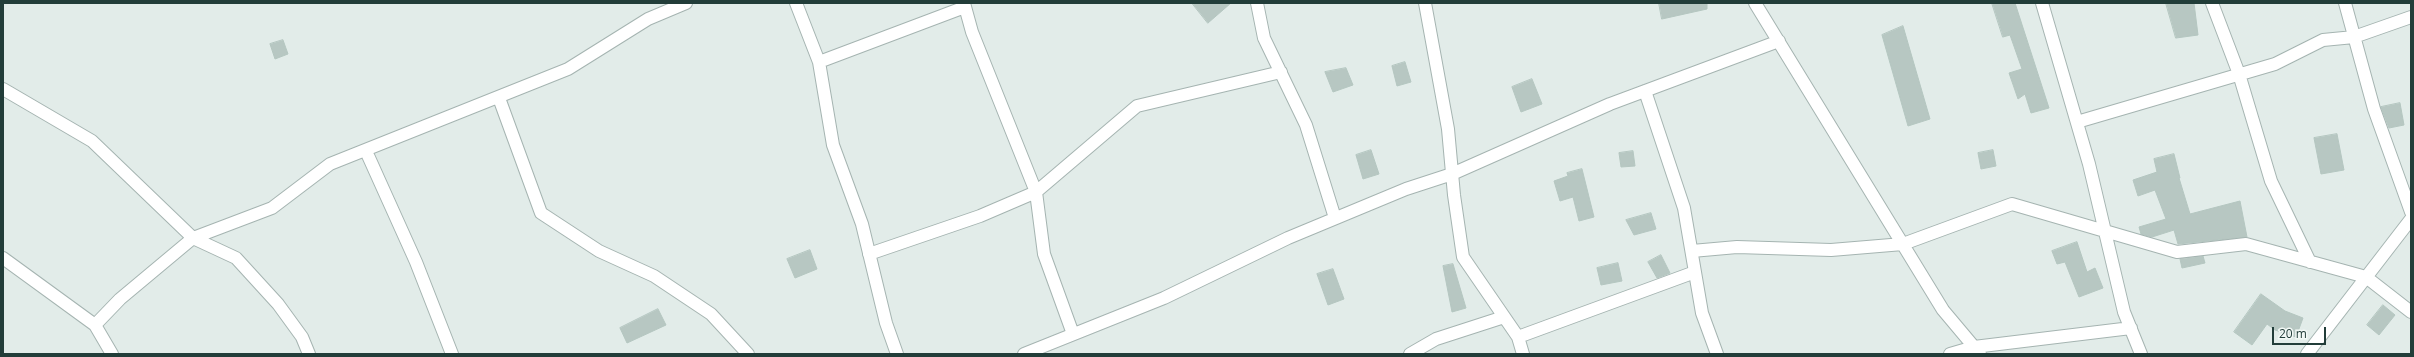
<!DOCTYPE html>
<style>
body{margin:0}
#map{position:relative;width:2414px;height:357px;overflow:hidden;background:#e2ece9;font-family:"Open Sans",sans-serif}
canvas{display:block}
.frame{position:absolute;inset:0;border:4px solid #223d39;pointer-events:none}
.scale{position:absolute;left:2272px;top:327px;width:54px;height:18px;box-sizing:border-box;border:2px solid #223d39;border-top:0;padding-left:5px;font-size:12px;line-height:14px;white-space:nowrap;color:#223d39;-webkit-text-stroke:3px #f3f9f6;paint-order:stroke}
</style>
<div id="map">
<canvas width="2414" height="357"></canvas>
<div class="frame"></div>
<div class="scale">20 m</div>
</div>
<script>
const g = document.querySelector('canvas').getContext('2d');
g.lineJoin = 'round';
function fill(path, color) { g.fillStyle = color; g.fill(path, 'evenodd'); }
function strokePath(path, color, width, dash) { g.strokeStyle = color; g.lineWidth = width; g.lineCap = dash ? 'butt' : 'round'; g.setLineDash(dash || []); g.stroke(path); }
const building = new Path2D(`
 M1192,3H1231L1208,23Z
 M1659,3H1707V9L1662,19Z
 M1992,3H2015L2049,108L2031,113L2025,94L2018,99L2009,73L2022,69L2010,35L2003,37Z
 M2166,3H2194L2198,35L2176,38Z
 M1903,26L1930,119L1908,126L1882,35Z
 M283,40L288,54L275,59L270,44Z
 M1405,62L1411,82L1397,86L1392,66Z
 M1346,68L1353,85L1333,92L1325,72Z
 M1532,79L1542,104L1521,112L1512,87Z
 M2400,103L2404,125L2389,128L2381,107Z
 M2337,134L2344,170L2321,174L2314,138Z
 M1371,150L1379,174L1363,179L1356,155Z
 M1993,150L1996,166L1981,169L1978,153Z
 M1633,151L1635,166L1621,167L1619,153Z
 M2174,154L2180,178H2179L2190,214L2240,201L2247,237L2178,244L2174,230L2152,237L2141,234L2139,227L2166,219L2155,190L2138,196L2133,180L2157,172L2154,159Z
 M1582,169L1594,217L1579,221L1573,197L1560,201L1554,181L1568,176L1567,173Z
 M1651,213L1656,229L1634,235L1626,220Z
 M2077,242L2087,272L2095,268L2103,288L2079,297L2065,262L2057,264L2052,251Z
 M810,250L817,269L795,278L787,259Z
 M1661,255L1670,273L1657,278L1648,262Z
 M2203,256L2205,263L2182,268L2180,259Z
 M1618,263L1622,281L1601,285L1597,268Z
 M1453,264L1466,308L1452,312L1443,266Z
 M1333,269L1344,299L1328,305L1317,274Z
 M2261,294L2285,311L2303,318L2296,337L2275,330L2267,324L2252,345L2234,332Z
 M2383,305L2395,315L2379,335L2367,325Z
 M658,309L666,325L627,343L620,328Z`);
const minor = new Path2D(`
 M796,3L819,62L833,145L862,224L886,323L897,354
 M964,3L972,32L1036,192L1044,254L1073,334
 M1257,3L1264,38L1306,125L1335,218
 M1425,3L1448,129L1454,195L1463,257L1518,337L1523,354
 M1755,3L1943,310L1980,354
 M2042,3L2089,164L2124,312L2141,354
 M2212,3L2239,74L2271,181L2310,262
 M2345,3L2374,109L2411,212
 M819,62L965,7
 M3,89L92,141L193,238L236,258L278,304L302,337L309,354
 M1645,91L1684,208L1702,313L1717,354
 M499,98L541,213L599,251L654,276L711,314L748,354
 M2077,122L2275,64L2323,40L2354,37L2411,17
 M366,151L416,262L452,354
 M1692,251L1737,247L1831,250L1903,244L2012,204L2177,252L2246,244L2366,277L2411,312
 M869,254L980,216L1036,192L1137,106L1281,72
 M3,258L95,325L112,354
 M95,325L120,299L193,238L272,208L330,164L568,69L648,19L686,3
 M1518,337L1695,272
 M1024,354L1164,298L1288,238L1406,189L1452,174L1610,104L1779,41
 M1410,354L1436,339L1504,317
 M1950,354L1974,347L2131,328
 M2307,354L2411,219`);
fill(building, '#b7c7c2');
strokePath(building, '#b4c6c0', 1);
strokePath(minor, '#a5b4b1', 14);
strokePath(minor, '#fff', 12);
</script>
